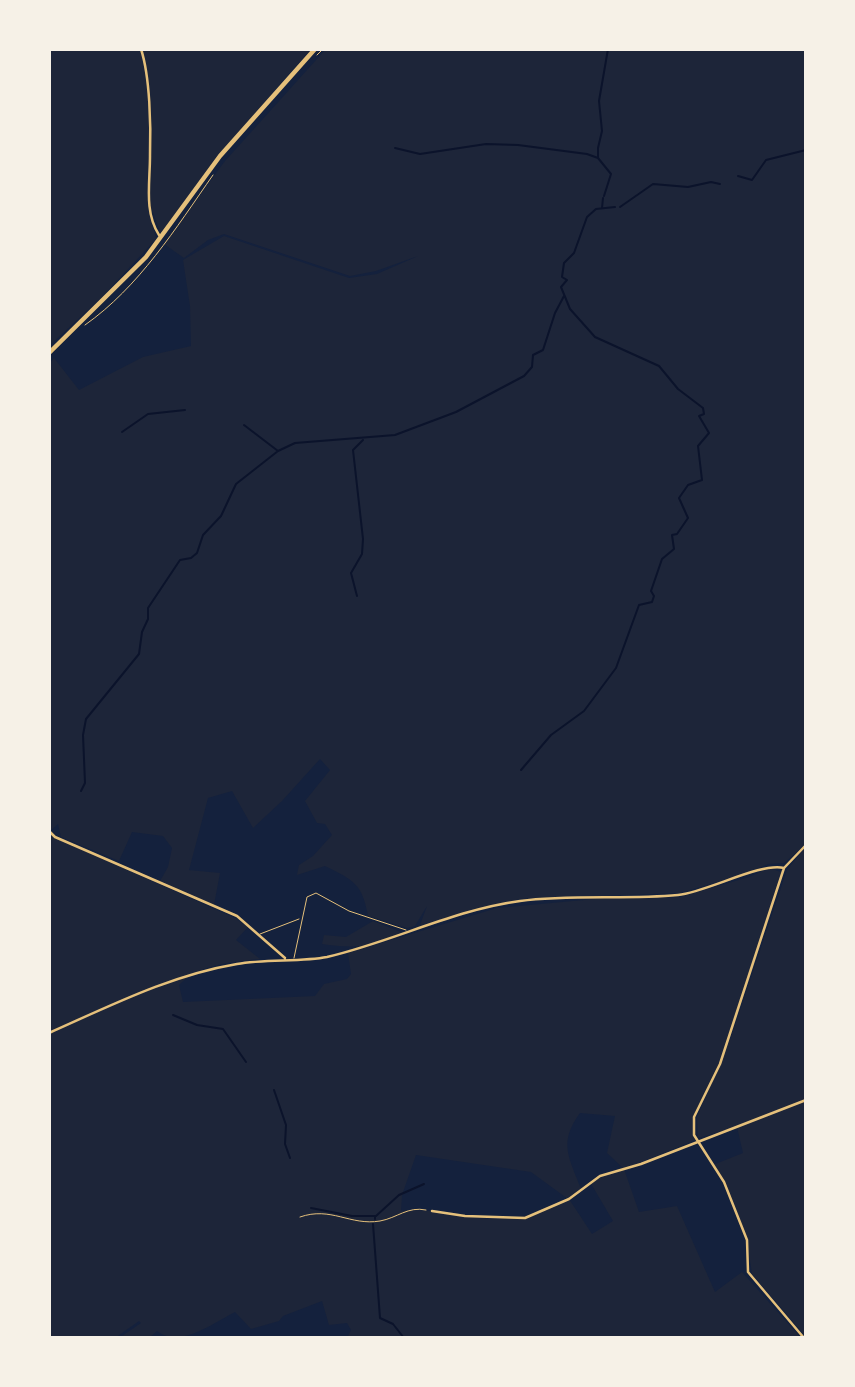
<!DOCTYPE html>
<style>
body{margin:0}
#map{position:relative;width:855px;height:1387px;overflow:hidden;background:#14213d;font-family:"Sofia Sans Condensed",sans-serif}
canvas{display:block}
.frame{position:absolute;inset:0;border:51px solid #f6f1e7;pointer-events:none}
</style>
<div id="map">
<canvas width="855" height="1387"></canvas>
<div class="frame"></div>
</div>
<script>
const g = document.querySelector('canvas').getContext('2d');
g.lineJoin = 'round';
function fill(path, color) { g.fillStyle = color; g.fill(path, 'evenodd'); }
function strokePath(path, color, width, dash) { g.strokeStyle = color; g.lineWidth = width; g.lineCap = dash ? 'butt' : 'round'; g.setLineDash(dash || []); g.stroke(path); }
const green = new Path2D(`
 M49,49H311L216,158L161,234L147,197L156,239L101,298L49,346Z
 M326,49H806V844L784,863L768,864L748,873L680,893L520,899L420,925L427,906L415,926L407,928L368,916C362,883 353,880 325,866L297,875L299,865L313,856L332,835L325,824L317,823L305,801L330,770L320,759L282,801L253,828L232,791L208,798L189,870L220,873L214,905L160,881L168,867L172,848L163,836L132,832L119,861L61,837L58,824L49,832V364L54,358L79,390L143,357L191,346L190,306L183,260L224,236L349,278L377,274L418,256L376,271L350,276L224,234L208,240L184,258L164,244L225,161Z
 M49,835L235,918L248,927L236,940L260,959C232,962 200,964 179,985L183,1002L315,996L324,984L347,979L351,974L348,953L497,908L595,899L680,897L749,877L769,868L781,872L720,1064L694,1117L696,1140L624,1169L639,1212L677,1206L715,1292L742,1272L801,1338H347L351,1330L347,1323L329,1325L322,1301L283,1316L279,1321L251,1329L235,1312C213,1323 180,1349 157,1331L149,1338H119L141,1323L139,1321L115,1338H49ZM580,1113L615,1116L607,1153L623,1168L590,1182L613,1221L592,1234L569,1199L581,1189C569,1157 558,1143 580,1113ZM416,1155L531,1172L568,1199C530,1219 504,1222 461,1216C440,1213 422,1208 401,1211L402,1195Z
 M806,846V1337L752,1274L747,1240L724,1182L713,1165L743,1153L737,1127L698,1138L697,1117L731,1037L787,870Z
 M373,921L401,932C379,949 347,948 322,944L324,935L346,937Z`);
const stream = new Path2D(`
 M806,96V111
 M395,148L420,154L486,144L518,145L587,154L598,158
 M738,176L752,180L766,160L806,150
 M604,196L611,174L598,158V148L602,131L599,101L608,49
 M620,207L653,184L688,187L711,182L720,184
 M602,208L603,198
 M244,425L278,451
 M122,432L148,414L185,410
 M357,596L351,573L362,554L363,539L353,450L363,440
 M521,770L551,735L584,711L616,668L639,605L652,602L654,596L651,591L662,559L674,549L672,535L677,534L688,518L679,498L688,485L702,480L698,446L709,433L699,416L704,414L703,408L678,389L659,366L595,337L570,309L561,287L567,280L562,277L564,263L574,253L587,217L596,209L615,207
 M81,791L85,783L83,735L86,719L139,654L142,632L148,619V608L180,560L191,558L197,553L203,535L221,516L236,484L278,451L295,443L395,435L456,412L524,376L532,367L533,355L543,350L555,313L564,296
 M173,1015L197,1025L223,1029L246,1062
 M274,1090L286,1125L285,1144L290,1158
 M311,1208L352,1216H375V1219
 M376,1216L399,1195L424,1184
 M373,1224L380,1318L393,1324L404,1338`);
const path = new Path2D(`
 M317,55L323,49
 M85,325C139,287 176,228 213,175
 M300,1217C331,1206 350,1226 380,1221C397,1218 408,1206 426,1210`);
const service = new Path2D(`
 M260,934L299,919
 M294,958L307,897L316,893L349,911L406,930`);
const minor = new Path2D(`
 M141,49C150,77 151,126 150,156C150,183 144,212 159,235
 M49,831L55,837L237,916L285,958
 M49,1033C110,1006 171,975 237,964C265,959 302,962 327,957C392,942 453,910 520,901C572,894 626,900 678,895C707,892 761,862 784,868
 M432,1211L465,1216L525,1218L569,1199L600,1176L641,1164L806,1100
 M251,1338H263
 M804,1338L748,1272L747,1240L724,1182L694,1135V1117L720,1064L784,868L806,845`);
const primary = new Path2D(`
 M49,353L146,257L220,156L315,49`);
fill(green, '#1d2539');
strokePath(stream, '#0b132b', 2);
strokePath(path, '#e5c07b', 1);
strokePath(service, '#e5c07b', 1);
strokePath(minor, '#e5c07b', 2.5);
strokePath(primary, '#e5c07b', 4.5);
</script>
